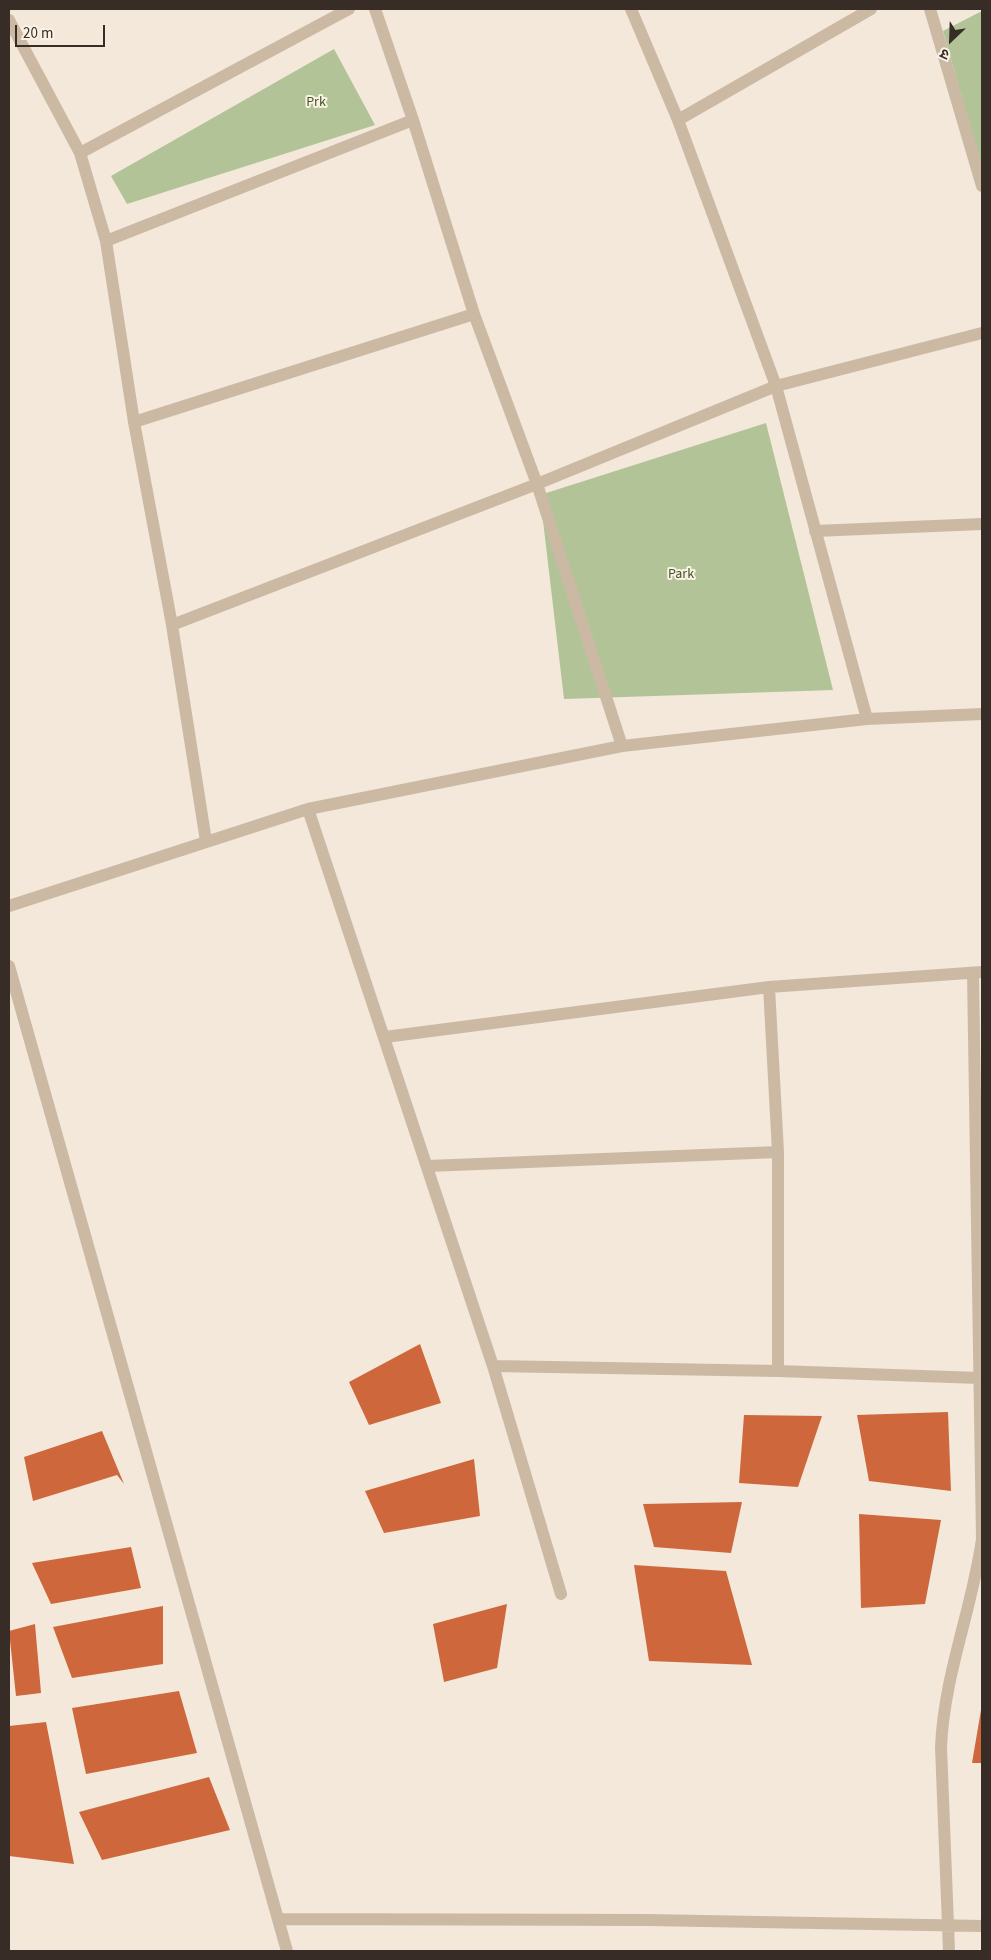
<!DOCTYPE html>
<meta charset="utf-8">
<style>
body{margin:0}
#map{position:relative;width:991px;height:1960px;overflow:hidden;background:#f3e8d9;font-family:"Source Sans 3","Noto Sans Devanagari",sans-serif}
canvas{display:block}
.frame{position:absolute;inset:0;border:10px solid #372c26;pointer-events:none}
.north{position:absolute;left:926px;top:15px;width:50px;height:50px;-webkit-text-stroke:4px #faf2e5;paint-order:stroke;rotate:204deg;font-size:14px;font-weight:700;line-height:20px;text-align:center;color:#372c26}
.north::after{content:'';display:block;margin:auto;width:18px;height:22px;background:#372c26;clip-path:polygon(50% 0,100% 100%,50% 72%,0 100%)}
.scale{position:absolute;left:15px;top:25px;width:90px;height:22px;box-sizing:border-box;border:2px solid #372c26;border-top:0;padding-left:6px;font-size:15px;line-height:18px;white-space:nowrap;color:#372c26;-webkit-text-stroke:4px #faf2e5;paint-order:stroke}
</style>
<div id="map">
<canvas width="991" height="1960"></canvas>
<div class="frame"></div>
<div class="north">उ</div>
<div class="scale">20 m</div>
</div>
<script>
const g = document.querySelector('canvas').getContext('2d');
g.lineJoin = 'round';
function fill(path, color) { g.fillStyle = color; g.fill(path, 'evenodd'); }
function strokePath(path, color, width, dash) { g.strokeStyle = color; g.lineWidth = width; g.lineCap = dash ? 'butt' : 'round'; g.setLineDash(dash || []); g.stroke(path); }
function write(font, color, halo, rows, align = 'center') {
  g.font = font + ' "Source Sans 3",sans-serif'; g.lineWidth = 4; g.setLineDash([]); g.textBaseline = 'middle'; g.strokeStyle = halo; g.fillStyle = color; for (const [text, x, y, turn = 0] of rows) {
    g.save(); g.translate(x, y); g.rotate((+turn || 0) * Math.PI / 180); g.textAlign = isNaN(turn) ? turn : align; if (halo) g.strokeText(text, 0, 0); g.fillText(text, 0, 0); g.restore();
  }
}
const green = new Path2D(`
 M982,11V168L943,31Z
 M334,49L375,125L127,204L111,176Z
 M766,423L833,690L564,699L540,495Z`);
const building = new Path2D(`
 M420,1344L441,1403L369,1425L349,1382Z
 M948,1412L951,1491L869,1481L857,1415Z
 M744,1415L822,1416L798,1487L739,1483Z
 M102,1431L124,1484L117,1475L33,1501L24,1457Z
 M474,1459L480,1516L384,1533L365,1491Z
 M742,1502L731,1553L654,1547L643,1504Z
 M859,1514L941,1520L925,1604L861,1608Z
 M131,1547L141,1588L51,1604L32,1563Z
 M634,1565L726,1571L752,1665L649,1661Z
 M507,1604L497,1668L444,1682L433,1624Z
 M163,1606V1664L72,1678L53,1627Z
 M35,1624L41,1693L16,1696L9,1631Z
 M179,1691L197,1753L86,1774L72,1708Z
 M981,1710L982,1763H972Z
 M46,1722L74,1864L9,1856V1726Z
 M209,1777L230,1830L102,1860L79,1812Z`);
const minor = new Path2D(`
 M375,9L413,120L474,314L537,484L622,746
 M631,9L678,120L871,9
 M930,9L982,186
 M9,20L80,153L349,9
 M678,120L776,386L867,719
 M80,153L106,241L134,422L172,625L206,841
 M106,241L413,120
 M134,422L474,314
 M815,531L982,524
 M172,625L537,484L776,386L982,333
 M308,809L493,1366L561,1594
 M9,906L308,809L622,746L867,719L982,714
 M9,966L287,1951
 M769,987L778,1152V1371
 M385,1037L769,987L982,972
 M428,1166L778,1152
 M493,1366L778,1371L979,1378
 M278,1919L648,1920L982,1926
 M949,1951L941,1747C944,1675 972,1610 982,1539L973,973`);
const parkNames = [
 ["Prk",316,103],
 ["Park",681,575]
];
fill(green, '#b2c398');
fill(building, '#ce683c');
strokePath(minor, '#ccb9a4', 12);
write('14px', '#435628', '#faf2e5', parkNames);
</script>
